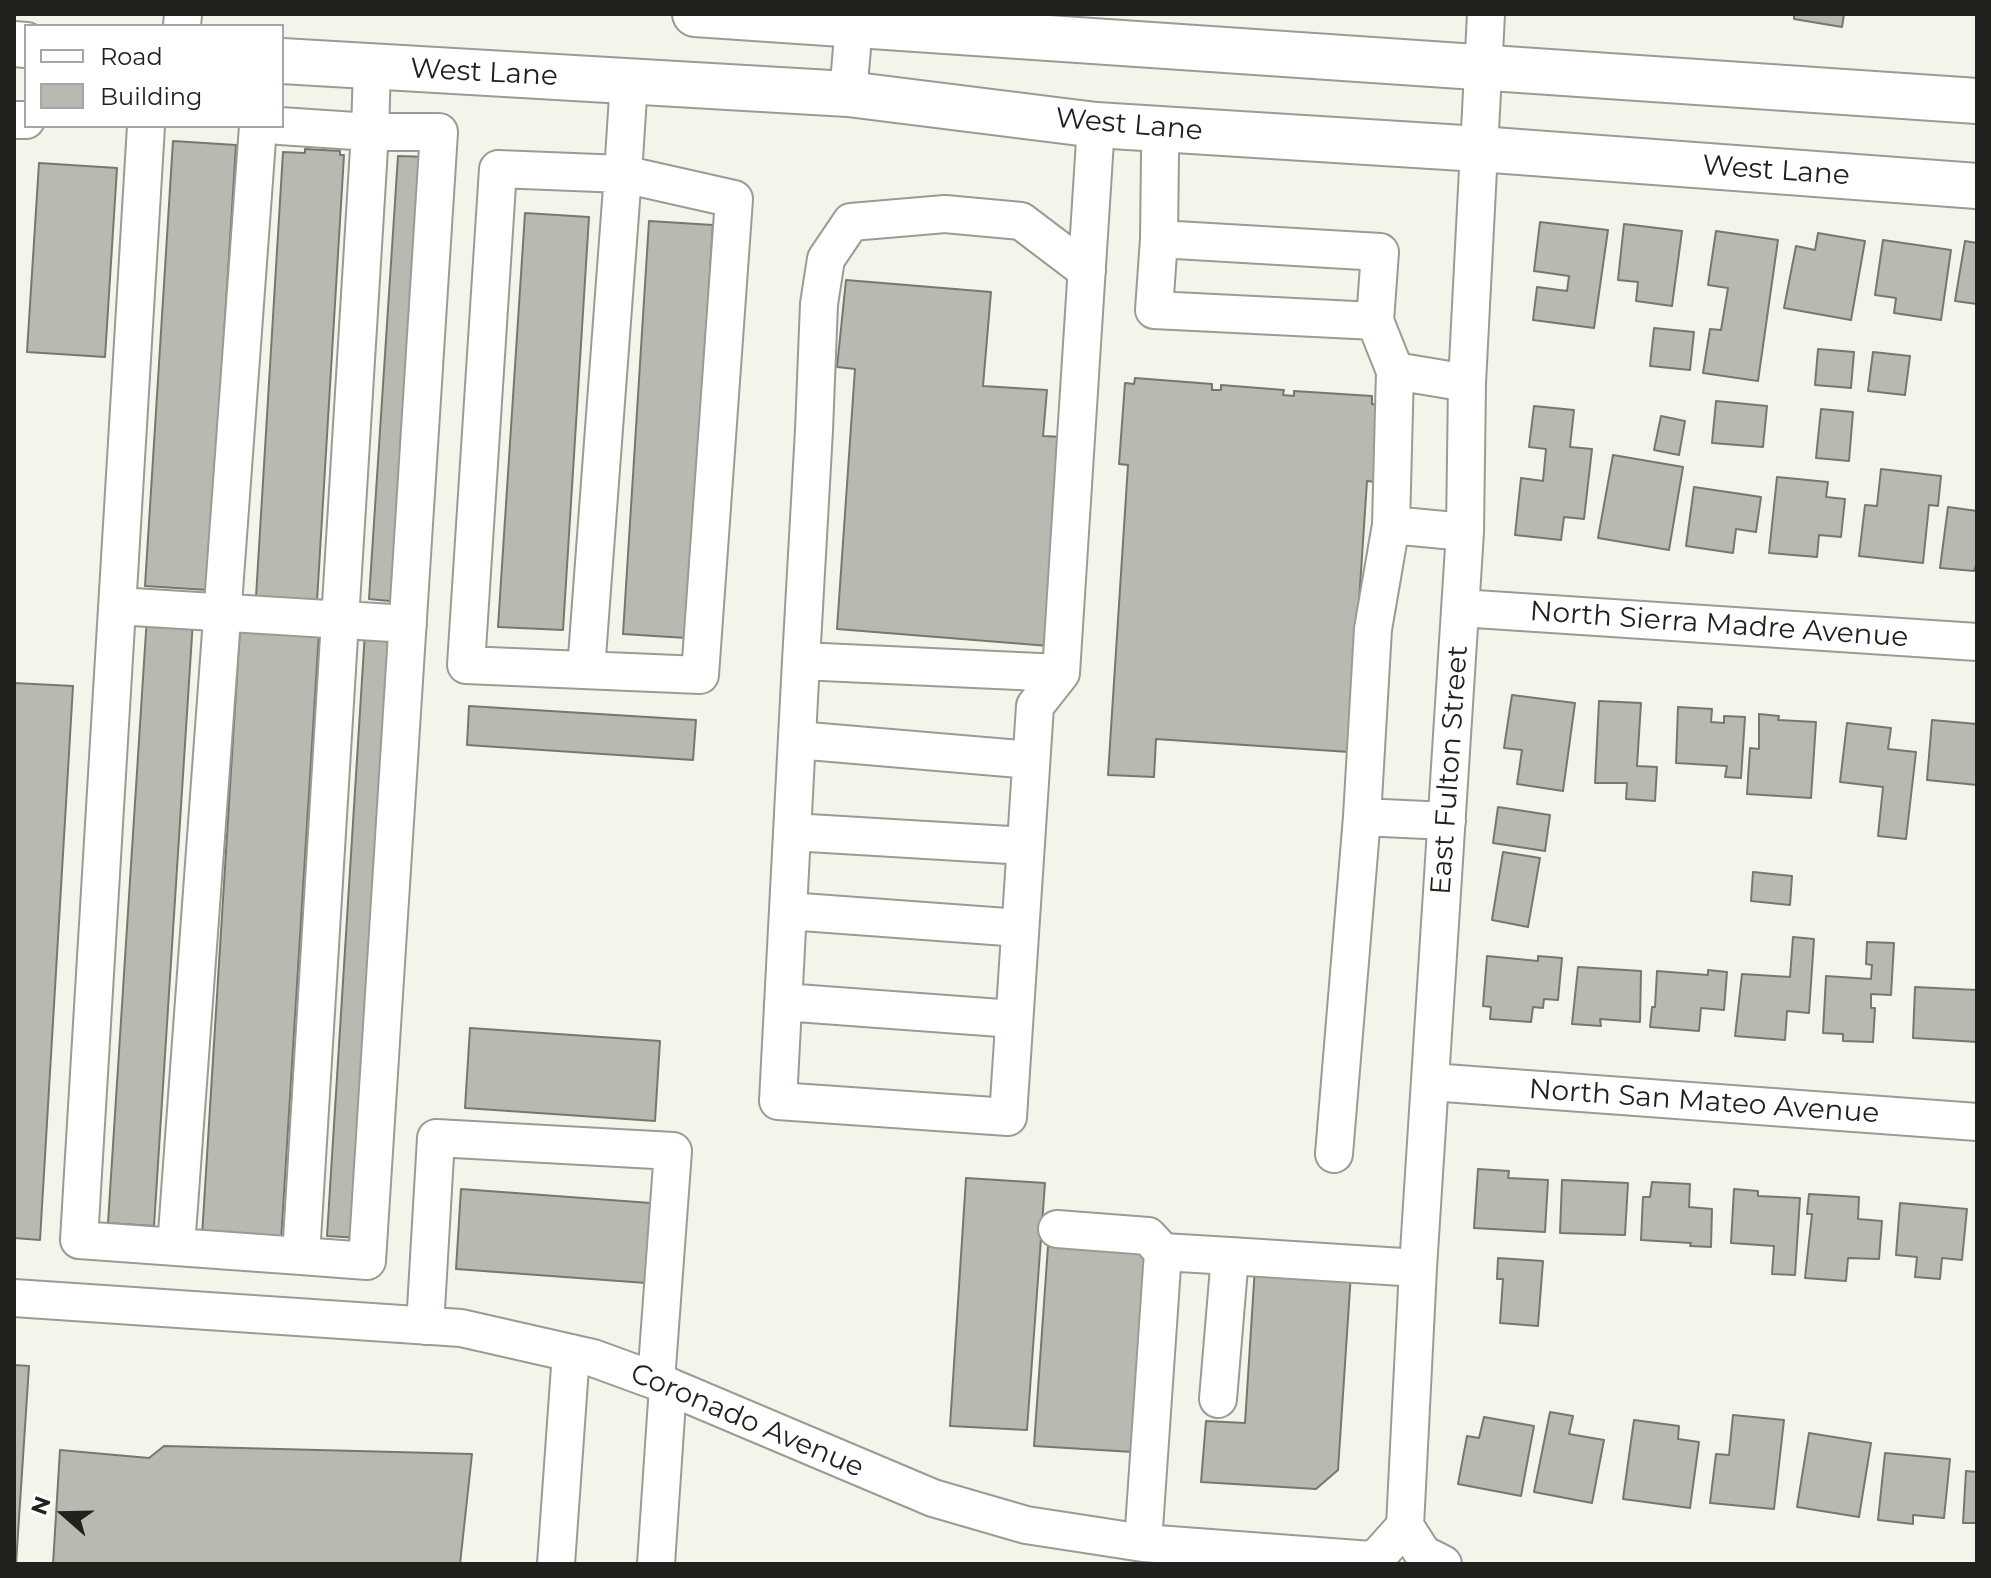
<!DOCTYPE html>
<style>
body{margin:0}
#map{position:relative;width:1991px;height:1578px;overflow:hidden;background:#f2f5ea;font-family:Montserrat,sans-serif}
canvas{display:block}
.frame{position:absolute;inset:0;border:16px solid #21221e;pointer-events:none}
.legend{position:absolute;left:24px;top:24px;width:260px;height:104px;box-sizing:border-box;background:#fff;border:2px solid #a6a7a5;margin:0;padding:10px 14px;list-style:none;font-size:24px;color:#21221e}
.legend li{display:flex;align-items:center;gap:16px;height:40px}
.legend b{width:40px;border:2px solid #a6a7a5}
.north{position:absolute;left:24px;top:1474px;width:80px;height:80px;-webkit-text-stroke:6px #fff;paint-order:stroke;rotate:290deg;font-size:22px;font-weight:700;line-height:32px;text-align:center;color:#21221e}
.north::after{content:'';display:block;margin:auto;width:28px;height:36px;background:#21221e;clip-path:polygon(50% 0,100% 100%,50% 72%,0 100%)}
</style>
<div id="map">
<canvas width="1991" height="1578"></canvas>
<div class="frame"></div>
<ul class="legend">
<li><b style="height:10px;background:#fff"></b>Road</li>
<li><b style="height:22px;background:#b7bab0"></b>Building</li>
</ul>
<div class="north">N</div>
</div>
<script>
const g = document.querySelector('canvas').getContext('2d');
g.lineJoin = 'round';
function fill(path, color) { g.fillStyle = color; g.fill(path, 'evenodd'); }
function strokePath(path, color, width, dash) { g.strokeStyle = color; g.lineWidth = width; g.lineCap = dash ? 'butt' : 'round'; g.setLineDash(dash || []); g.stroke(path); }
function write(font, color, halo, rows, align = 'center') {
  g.font = font + ' Montserrat,sans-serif'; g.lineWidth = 6; g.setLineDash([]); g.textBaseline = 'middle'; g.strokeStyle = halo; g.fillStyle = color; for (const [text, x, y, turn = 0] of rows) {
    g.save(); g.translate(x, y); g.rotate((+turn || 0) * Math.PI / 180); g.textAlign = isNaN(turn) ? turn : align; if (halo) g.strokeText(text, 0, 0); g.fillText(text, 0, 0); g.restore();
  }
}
const building = new Path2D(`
 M1794,14H1844L1842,27L1794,19Z
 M173,141L236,145L208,590L145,586Z
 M305,149L340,151V155H344L317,601L256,597L283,152L305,153Z
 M398,156L429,157L400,602L369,599Z
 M39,163L117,168L105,357L27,352Z
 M525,213L589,217L563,630L498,627Z
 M649,221L713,225L686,638L623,634Z
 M1540,222L1608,230L1594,328L1533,320L1537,287L1567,291L1569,276L1534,271Z
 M1624,224L1682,231L1672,306L1636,301L1638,282L1618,280Z
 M1716,231L1778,240L1758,381L1703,373L1710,329L1721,330L1728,288L1708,285Z
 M1818,233L1865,241L1851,320L1784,308L1796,246L1815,250Z
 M1883,240L1951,250L1941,320L1894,313L1896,298L1875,295Z
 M1965,241L1977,243V304L1955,301Z
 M846,280L991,292L983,386L1047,390L1043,436L1062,437L1049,646L837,629L855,369L837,367Z
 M1654,328L1694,332L1690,370L1650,366Z
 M1818,349L1854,352L1851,388L1815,385Z
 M1873,352L1910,356L1905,395L1868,391Z
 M1135,378L1212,384V390H1221V385L1284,390L1283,395L1294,396V391L1372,396V404L1380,405L1375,482L1367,481L1349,752L1156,739L1154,777L1108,775L1128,465L1119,464L1125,383L1134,384Z
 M1716,401L1767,406L1763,447L1712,443Z
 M1534,406L1574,410L1570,447L1592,449L1584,519L1564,517L1561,540L1515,535L1521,478L1543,481L1546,449L1529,447Z
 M1821,409L1853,412L1849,461L1816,458Z
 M1661,416L1685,421L1679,455L1654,450Z
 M1613,455L1683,467L1669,550L1598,538Z
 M1881,469L1941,476L1938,506L1929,505L1923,563L1859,556L1865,505L1877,506Z
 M1777,477L1828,482L1826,497L1845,499L1841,537L1819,535L1817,557L1769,553Z
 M1694,487L1761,497L1756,532L1736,529L1733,553L1686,546Z
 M1948,507L1977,511V562L1974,571L1940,568Z
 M147,616L193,620L154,1226L108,1223Z
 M240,627L319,632L281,1241L202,1236Z
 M365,632L397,634L359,1238L327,1236Z
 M14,683L73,686L40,1240L14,1238Z
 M1512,695L1575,703L1563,791L1517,784L1522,750L1504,748Z
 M1599,701L1641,703L1637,766L1657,767L1655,801L1626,799L1627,783H1595Z
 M469,706L696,720L693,760L467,745Z
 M1678,707L1712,709L1711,722L1724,723V716L1745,717L1741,778L1725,777L1727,766L1676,763Z
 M1759,714L1779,716L1778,720L1816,722L1811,798L1747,794L1750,748L1759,749Z
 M1932,720L1977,724V785L1927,780Z
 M1847,723L1891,728L1888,749L1916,752L1906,839L1878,836L1883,787L1840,782Z
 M1498,807L1550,815L1545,851L1493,843Z
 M1503,852L1540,858L1528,927L1492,920Z
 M1753,872L1792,876L1790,905L1751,901Z
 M1793,937L1814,939L1809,1013L1787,1011L1785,1040L1735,1036L1742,974L1790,977Z
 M1867,942L1894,943L1891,995L1871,994V1008H1875L1873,1042L1843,1041V1034L1823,1033L1826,976L1871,979L1872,965L1866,964Z
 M1487,956L1538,961V956L1562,958L1558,1000L1544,999L1543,1008L1533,1007L1531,1022L1490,1019L1491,1007L1483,1006Z
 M1578,967L1641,971L1640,1022L1600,1019L1601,1026L1572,1024Z
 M1708,970L1727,972L1724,1010L1701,1008L1699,1031L1650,1027L1652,1007H1655L1657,971L1708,975Z
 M1915,987L1977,990V1042L1913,1038Z
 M470,1028L660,1041L655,1121L465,1108Z
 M1478,1169L1509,1171L1508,1178L1548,1180L1545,1232L1474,1228Z
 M966,1178L1045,1183L1027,1430L950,1426Z
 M1562,1180L1628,1183L1625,1235L1560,1233Z
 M1652,1182L1690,1184L1689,1207L1712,1209L1711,1247L1690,1246L1691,1243L1641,1240L1643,1197H1650Z
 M461,1189L651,1203L646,1283L456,1269Z
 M1734,1189L1758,1191V1196L1800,1198L1795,1275L1772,1274L1774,1246L1731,1243Z
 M1809,1194L1859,1197L1858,1219L1882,1221L1879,1259L1848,1258L1846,1281L1805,1278L1812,1214H1807Z
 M1900,1203L1967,1209L1962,1260L1942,1258L1940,1279L1915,1277L1917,1257L1896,1255Z
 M1048,1246L1145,1252L1133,1452L1034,1446Z
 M1498,1258L1543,1261L1538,1326L1500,1323L1503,1279H1497Z
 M1255,1267L1351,1273L1338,1470L1316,1489L1201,1482L1206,1421L1245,1423Z
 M14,1365L29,1366L16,1564H14Z
 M1550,1412L1573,1416L1569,1434L1604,1440L1592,1503L1534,1492Z
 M1733,1415L1784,1420L1774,1509L1710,1503L1716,1454L1729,1455Z
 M1484,1417L1534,1426L1521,1496L1458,1484L1467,1436L1479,1438Z
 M1634,1420L1679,1426L1678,1439L1699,1442L1690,1508L1623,1499Z
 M1809,1433L1871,1443L1859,1517L1797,1507Z
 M164,1446L472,1454L460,1564H53L60,1450L149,1458Z
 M1885,1453L1950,1459L1944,1518L1913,1515V1524L1878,1520Z
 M1966,1471L1977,1472V1523H1963Z`);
const minor = new Path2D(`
 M182,26L183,14
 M848,94L855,14
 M14,120H26
 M146,126L79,1240L301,1256
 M280,126L370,132H439L367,1261L301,1256L370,132L372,67
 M1159,239L1154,310L1375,321L1380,252L1159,239L1160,153L1164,129
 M1087,271L1021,221L945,214L851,222L826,259L819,304L814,430L801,661L1061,673L1096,125
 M1375,321L1395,371L1467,383
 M1395,371L1391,525L1465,532
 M1391,525L1373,629L1362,817L1447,821
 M117,606L408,624
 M1460,608L1977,642
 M801,661L778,1101L1008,1117L1035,706L1061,673
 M586,670L623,174L734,199L700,675L466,665L498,169L623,174L629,81
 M797,740L1031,760
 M792,832L1026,846
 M788,911L1020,928
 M783,1002L1014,1019
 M1431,1082L1977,1122
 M1334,1154L1362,817
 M1057,1229L1148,1236L1163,1252
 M176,1247L258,126
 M1230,1256L1418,1268
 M14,1298L461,1328L593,1358L656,1381L933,1498L1026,1525L1143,1543L1371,1560L1380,1554L1405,1526
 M425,1326L436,1138L673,1151L656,1381
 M1405,1526L1418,1268L1465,532L1467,383L1486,14
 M1405,1526L1423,1554L1443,1564
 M1143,1543L1163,1252L1230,1256L1218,1399
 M556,1564L571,1353
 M656,1564L668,1386`);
const major = new Path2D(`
 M695,14L1977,101
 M14,44L26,45
 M282,61L848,94L1096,125L1479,149L1977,186`);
const streetNames = [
 ["West Lane",484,73,3],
 ["West Lane",1129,125,5],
 ["West Lane",1776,171,4],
 ["North Sierra Madre Avenue",1719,625,4],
 ["East Fulton Street",1450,770,-86],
 ["North San Mateo Avenue",1704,1102,4],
 ["Coronado Avenue",747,1421,23]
];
fill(building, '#b7bab0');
strokePath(building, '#76786f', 2);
strokePath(minor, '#999c93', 40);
strokePath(major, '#999c93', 48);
strokePath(minor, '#fff', 36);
strokePath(major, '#fff', 44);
write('28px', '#21221e', '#fff', streetNames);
</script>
